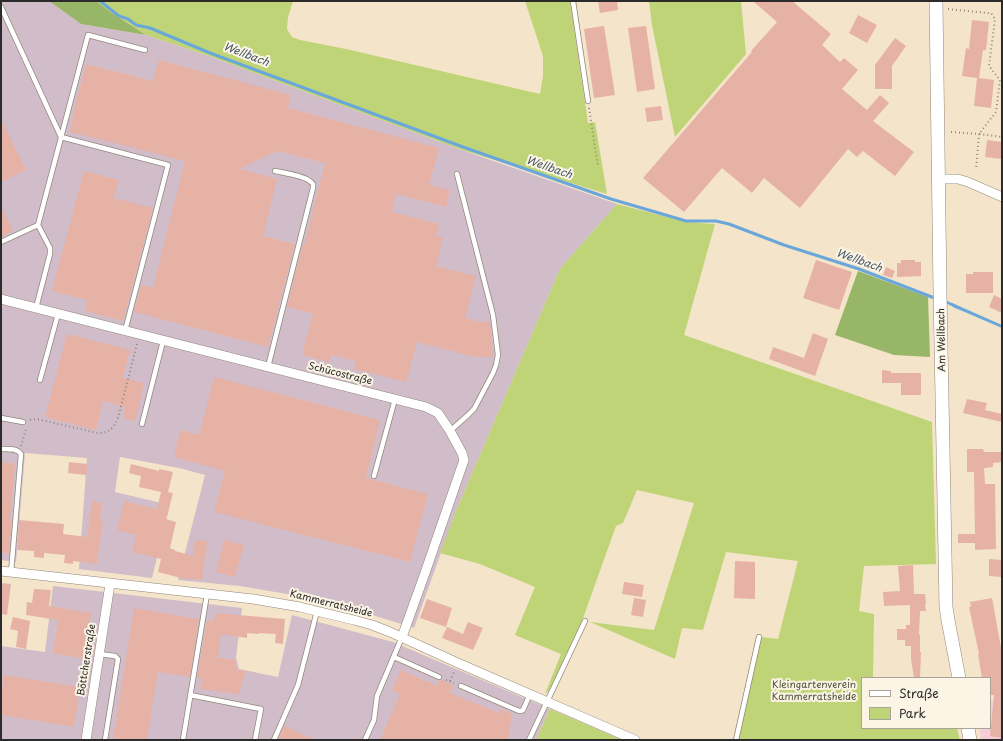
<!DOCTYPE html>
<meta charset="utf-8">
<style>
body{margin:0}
#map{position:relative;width:1003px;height:741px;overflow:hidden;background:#f4e4c9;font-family:"Playpen Sans",sans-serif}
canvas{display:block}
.frame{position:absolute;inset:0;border:2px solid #2b2b2b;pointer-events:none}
.legend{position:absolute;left:861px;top:677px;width:130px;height:52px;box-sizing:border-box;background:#fcf5e5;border:1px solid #a8a49b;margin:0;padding:5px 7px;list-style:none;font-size:12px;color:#2b2b2b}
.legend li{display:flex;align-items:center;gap:8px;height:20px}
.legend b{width:20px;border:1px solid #a8a49b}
</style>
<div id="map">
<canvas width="1003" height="741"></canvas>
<div class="frame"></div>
<ul class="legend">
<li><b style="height:5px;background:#fff"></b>Straße</li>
<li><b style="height:11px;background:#bfd477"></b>Park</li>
</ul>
</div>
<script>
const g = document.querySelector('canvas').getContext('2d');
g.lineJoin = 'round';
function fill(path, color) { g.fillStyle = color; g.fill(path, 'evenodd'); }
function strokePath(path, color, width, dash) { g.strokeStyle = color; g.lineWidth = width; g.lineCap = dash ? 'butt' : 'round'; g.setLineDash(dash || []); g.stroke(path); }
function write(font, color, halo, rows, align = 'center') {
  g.font = font + ' "Playpen Sans",sans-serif'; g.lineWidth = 4; g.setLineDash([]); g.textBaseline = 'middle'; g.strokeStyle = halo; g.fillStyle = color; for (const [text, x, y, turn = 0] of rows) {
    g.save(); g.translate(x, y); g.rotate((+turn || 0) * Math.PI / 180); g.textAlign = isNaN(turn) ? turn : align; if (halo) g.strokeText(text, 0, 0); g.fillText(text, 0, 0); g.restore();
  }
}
const built = new Path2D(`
 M1002,700V740H981L979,728H990V701Z`);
const industrial = new Path2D(`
 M1,1H49L81,24L146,35L209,56L462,150L617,204L560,269L456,511L414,628L328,601L240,586L178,580L205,475L179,468L120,457L115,492L170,505L152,578L79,569L87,458L25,453L16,562L1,560Z
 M53,586L242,608L236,658L239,669L278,677L292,615L393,642L550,709L536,740H1V646L45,652Z`);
const green = new Path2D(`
 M96,1H293L288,17L287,29L292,37L300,40L346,49L540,94L543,76V56L525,1H570L588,123L595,122L607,194L462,150L209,56L146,35L112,13Z
 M649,1H741L746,54L675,137L652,25Z
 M617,204L686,222L715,224L684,335L932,422L936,564L864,566L859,611L874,614L873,678H862V728H957L960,740H738L761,637L778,639L798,561L726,552L703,630L682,628L675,659L590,622L654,630L694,503L637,490L623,523L616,526L582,621L550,689L545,694L561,654L515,635L535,587L480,564L440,553L456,511L560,269Z
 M550,709L622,740H536Z`);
const forest = new Path2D(`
 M49,1H96L112,13L146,35L81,24Z
 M858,271L928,297L930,357L894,355L835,335Z`);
const water = new Path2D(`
 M952,303L1002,325V328L953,307Z`);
const stream = new Path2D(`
 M100,1L119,16L128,19L136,25L150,28L210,53L463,147L611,199L686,221H716L729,224L784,245L859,269L937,299
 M944,301L955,306`);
const building = new Path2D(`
 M598,1H617L618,10L600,13Z
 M753,1H792L831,34L822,45L840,62L844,58L858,70L842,89L867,110L880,95L889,103L873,121L914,152L895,176L863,151L857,157L848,149L800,208L764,178L752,193L722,168L684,212L643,178L752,52L751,51L777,22Z
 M858,15L877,25L867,43L849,33Z
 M972,20L989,22L986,50H983L979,78L994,80L991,108L974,106L977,78L962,76L966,48L969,49Z
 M604,26L615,95L594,98L584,29Z
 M646,26L655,89L637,92L628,28Z
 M895,38L906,46L892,66V89H875V65Z
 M159,60L291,95L288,108L439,148L429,185L450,190L446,207L396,194L392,212L439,224L436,236L443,238L436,266L476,276L465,318L480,322H490L493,357H475L417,342L406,382L354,369L356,361L331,355L329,362L302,355L313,314L287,307L302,246H304L325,163L277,151L240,169L277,179L263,236L295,244L268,347L134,312L141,285L153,288L185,161L70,132L75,106L86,64L153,81Z
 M661,106L663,120L647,122L645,108Z
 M1,119L26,170L1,182Z
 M987,140L1002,142V159L985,157Z
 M84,171L119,180L114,198L153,208L123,321L85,311L87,300L52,291Z
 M1,206L13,231L1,237Z
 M816,260L852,272L839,310L803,298Z
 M901,260H915V262H921V276L897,277V263H901Z
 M886,267L895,271L892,278L883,275Z
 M973,272H993V293H966V274H973Z
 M994,295L1002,299V313L989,307Z
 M813,333L828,339L815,376L769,359L773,347L804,358Z
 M67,334L130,350L123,378L144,383L135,421L123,418L125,407L103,401L96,430L45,417Z
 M882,370L891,371V373H921V395H901V383H882Z
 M214,377L380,420L366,478L428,494L410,562L214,512L225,471L174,457L180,430L199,435Z
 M967,399L987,403L985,410L1002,414V422L963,413Z
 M967,449H983L984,452H1002V462L993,463V467L984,468L985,484H995L996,549L975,550V543H958V534H975L974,472H967Z
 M1,462L15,464L10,520H12L9,553H1Z
 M69,462L87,464L86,475L68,473Z
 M131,464L159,471V469L173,472L168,492L173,493L166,519L176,522L170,548L175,550V551L193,556L195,540L207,541L202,580L181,578L158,572L161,559L132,552L136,535L117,530L124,501L157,509L161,492L139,487L141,476L129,473Z
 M92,501L102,503L100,519L103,520L97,564L73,561V564L64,563L65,555L44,553V558L34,557V551L17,550L19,520L64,524L63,534L87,537Z
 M224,540L244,545L235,577L216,572Z
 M989,559L1002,560V577L989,576Z
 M735,561L755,562V599L734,598Z
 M913,565L914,594H925L926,604L925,605L926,611H920L919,635H920V652H921L920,678H914L911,659V646H905V640H897V629H906V625H910V605L884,606L883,592L900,591L898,566Z
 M624,582L644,585L642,597L622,594Z
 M1,583L11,584L7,615L1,614Z
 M34,589L51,590L49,606L91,613L84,658L53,654L58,620L26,615L27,602L32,603Z
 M634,598L646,600L643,617L631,615Z
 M992,598L1002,653V738L990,736L994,695H990V678H982L978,654H979L969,607H971L970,602Z
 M427,599L452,608L446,627L420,618Z
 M134,608L199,619L190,677L158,672L147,740H113Z
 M215,613L285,619L283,644L275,643L276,634L259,633V634L247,633V638L221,634L218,658L235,660L237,670L246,671L239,694L200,689L202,678H197L207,620L214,621Z
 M13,617L30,621L26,649L16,647L18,631L10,629Z
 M468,622L483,628L473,650L442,638L447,627L463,634Z
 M401,670L437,686L439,681L441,680L453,685L450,693L499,713L500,709L512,714L508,740H380L400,694L392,690Z
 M4,675L80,687L74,727L1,715V697Z
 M284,726L315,740H278Z`);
const path = new Path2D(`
 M948,9L988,13H991L995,19L989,66L1000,80L996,112L979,134L1002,137
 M589,108L598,166
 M951,132L979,134L976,169
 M30,420L37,419L98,433C109,433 114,428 118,418L137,344
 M21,446L26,429
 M446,680L454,683
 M450,681L454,672`);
const service = new Path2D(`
 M573,1L588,101
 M1,7L61,137L168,165L125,331
 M38,225L88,35L145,50
 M1,242L38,225L50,248V254L36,308
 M268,367L313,188C313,184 314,184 311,182C306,176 284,173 275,171
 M40,380L58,314
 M1,418L23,422
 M142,424L163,341
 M450,431L468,415L474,409L493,373L496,365L498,355L493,315L457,174
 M1,449C8,449 17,448 21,454L11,573
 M374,476L395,399
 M99,654L115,656L118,659L105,740
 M394,657L439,677
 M461,686L519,711H521L523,710L530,694
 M190,695L261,709L255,740
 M183,740L207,594
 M274,740L298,685L317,611
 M365,740L374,720L377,696L402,637
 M529,740L585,621
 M736,740L759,637`);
const minor = new Path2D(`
 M939,179H958L968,182L1002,197
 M1,299L426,407L438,413L450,431L462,453L464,460L425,573L402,637
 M1,571L253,599L300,607L354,620L372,625L390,632L458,663L635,740
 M86,740L110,584`);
const secondary = new Path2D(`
 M936,1L940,292L946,607L948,620L959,678
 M968,728L970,740`);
const streetNames = [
 ["Am Wellbach",942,340,-91],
 ["Schücostraße",340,374,14],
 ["Kammerratsheide",331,604,14],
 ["Böttcherstraße",87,660,-81]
];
const parkNames = [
 ["Kleingartenverein",814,685],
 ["Kammerratsheide",814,697]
];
const waterNames = [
 ["Wellbach",246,55,21],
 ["Wellbach",549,168,19],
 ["Wellbach",859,261,20]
];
fill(built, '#f6cfd6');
fill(industrial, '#d1bdc9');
fill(green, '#bfd477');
fill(forest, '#97b668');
fill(water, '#69a7db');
strokePath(stream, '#69a7db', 3);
fill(building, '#e6b2a6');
strokePath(service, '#90887a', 6);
strokePath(minor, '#90887a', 10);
strokePath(secondary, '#90887a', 14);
strokePath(path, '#90887a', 2, [1, 3]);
strokePath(service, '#fff', 4.5);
strokePath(minor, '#fff', 9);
strokePath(secondary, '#fff', 13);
write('10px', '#2b2b2b', '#fcf5e5', streetNames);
write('10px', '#50553e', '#fcf5e5', parkNames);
write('italic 11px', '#415669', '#fcf5e5', waterNames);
</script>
